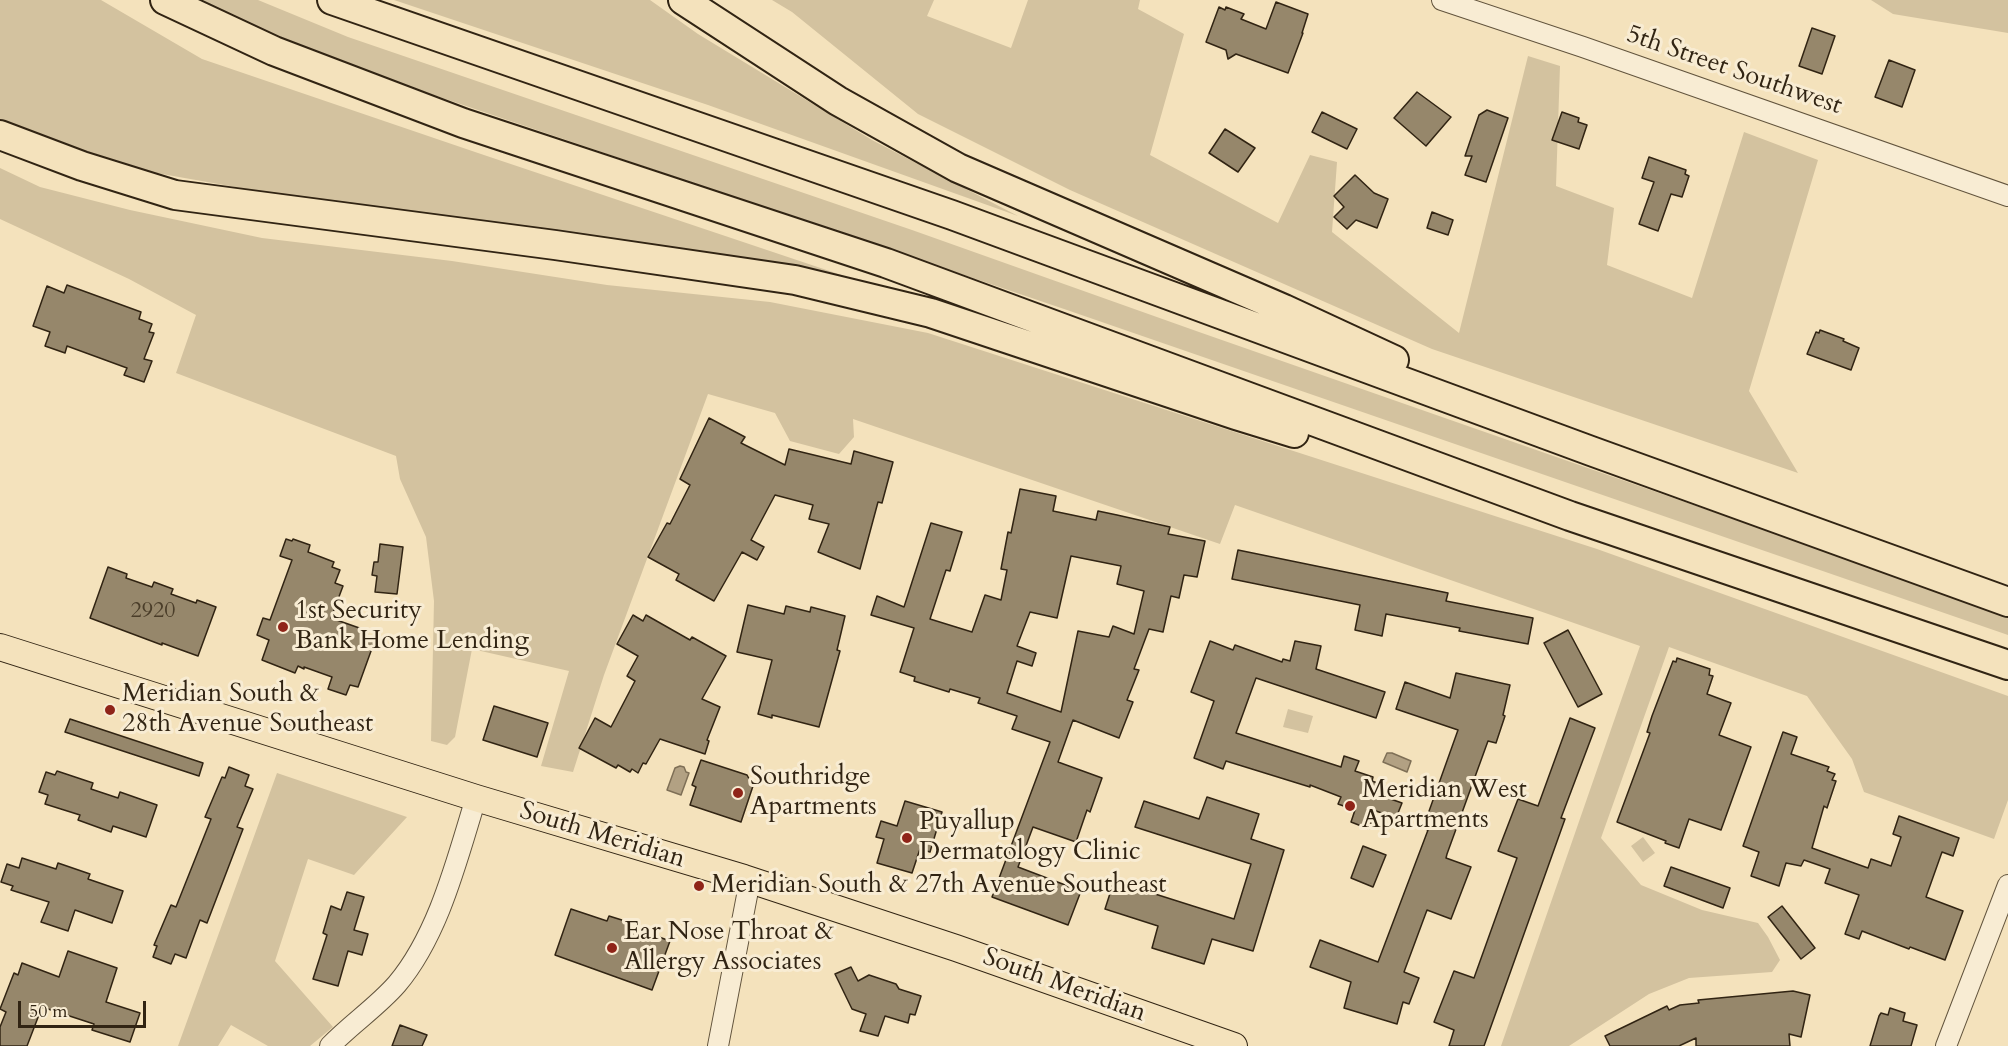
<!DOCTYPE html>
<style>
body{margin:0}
#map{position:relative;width:2008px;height:1046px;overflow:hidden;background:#f4e2bc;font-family:Cardo,serif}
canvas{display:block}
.scale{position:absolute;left:18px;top:1001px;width:128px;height:27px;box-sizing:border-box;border:3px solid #312413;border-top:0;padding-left:8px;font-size:18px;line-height:21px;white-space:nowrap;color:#312413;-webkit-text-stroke:4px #f8ecd3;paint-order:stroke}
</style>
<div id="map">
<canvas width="2008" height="1046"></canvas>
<div class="scale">50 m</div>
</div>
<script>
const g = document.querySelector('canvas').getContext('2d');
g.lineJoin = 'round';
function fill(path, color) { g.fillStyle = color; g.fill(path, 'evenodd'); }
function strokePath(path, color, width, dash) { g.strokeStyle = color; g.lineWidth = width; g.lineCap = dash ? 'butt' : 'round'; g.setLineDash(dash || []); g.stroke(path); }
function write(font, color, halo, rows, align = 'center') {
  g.font = font + ' Cardo,serif'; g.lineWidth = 6; g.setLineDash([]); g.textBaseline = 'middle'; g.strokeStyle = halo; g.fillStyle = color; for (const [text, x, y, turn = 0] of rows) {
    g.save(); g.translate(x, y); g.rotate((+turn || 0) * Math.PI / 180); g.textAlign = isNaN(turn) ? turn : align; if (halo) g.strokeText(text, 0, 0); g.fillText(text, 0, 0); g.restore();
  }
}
const green = new Path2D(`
 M0,0H101L202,59L478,153L901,295L309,200L145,171L0,128Z
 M192,0H258L348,37L912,230L1199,332L2008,615V635L1067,310L416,89L290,43Z
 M394,0H650L698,34L872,140L1018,216L708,105Z
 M772,0H934L927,16L1011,48L1028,0H1140L1138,9L1184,34L1150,155L1278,223L1310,155L1337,162L1332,232L1459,333L1528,56L1560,66L1556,186L1614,208L1607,265L1692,298L1744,132L1818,160L1749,391L1798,473L1432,349L1070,190L918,114L792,12Z
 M1871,0H2008V33L1893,14Z
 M0,168L40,187L130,210L262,238L452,261L607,285L770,302L928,333L1597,549L2008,696V800L1994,839L1864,792L1852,759L1807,696L1669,647L1601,838L1641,885L1702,910L1758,923L1768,937L1780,960L1772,972L1689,978L1649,994L1569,1046H1501L1640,646L1235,505L1220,544L853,419L854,437L839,454L790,441L775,413L708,394L604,675L573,772L541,766L569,671L472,649L455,737L447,745L431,741L434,601L426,537L400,479L396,456L176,373L196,315L129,279L0,219Z
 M1288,709L1313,716L1308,733L1283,727Z
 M277,773L407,817L354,875L308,859L275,961L333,1027L310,1046H268L231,1025L218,1046H178Z
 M1643,837L1655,853L1643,862L1631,846Z`);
const water = new Path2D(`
 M1387,753H1392L1411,761L1407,772L1383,762Z
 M680,766L684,767L686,772L689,773L681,795L667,790L675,768Z`);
const building = new Path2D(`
 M1276,2L1308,14L1302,33H1303L1288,73L1236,54L1228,59L1226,50L1206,42L1219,7L1225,10L1226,7L1244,14L1241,19L1266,29Z
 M1812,28L1835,36L1822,74L1799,66Z
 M1889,60L1915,70L1902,107L1875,97Z
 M1417,92L1451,117L1426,146L1394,118Z
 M1487,110L1508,118L1486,182L1465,175L1472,156H1465L1479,115Z
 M1322,112L1357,129L1347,149L1312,132Z
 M1562,112L1579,118L1578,122L1587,125L1579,149L1552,140Z
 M1225,129L1255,148L1238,172L1209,153Z
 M1649,157L1686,170L1685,174L1689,176L1682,197L1671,194L1658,231L1639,224L1654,182L1642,178Z
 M1355,175L1374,193L1388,199L1377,228L1356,220L1347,229L1334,217L1344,207L1334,196Z
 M1432,212L1453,220L1448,235L1427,228Z
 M67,285L141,312L139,319L152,324L149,332L154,333L144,359L152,361L144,382L124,375L127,368L67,346L65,353L45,346L50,332L33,326L47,286L64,293Z
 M1820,330L1844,339L1843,341L1859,348L1851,370L1807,354L1816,332L1819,333Z
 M709,418L745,437L741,443L785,465L789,449L851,464L854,451L893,462L882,503L878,502L860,569L818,552L829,524L809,519L813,505L775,495L751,540L764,547L757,560L742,552L714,601L676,580L679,574L648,557L667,523L670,524L690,485L680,479Z
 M1020,489L1056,496L1053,511L1096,520L1098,511L1117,515L1170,527L1168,534L1205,541L1197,577L1184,575L1179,598L1171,596L1163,632L1149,629L1134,669L1139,670L1127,700L1133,702L1119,738L1073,720L1058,762L1102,778L1090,812L1087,810L1076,842L1033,827L1018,867L1081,891L1068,925L992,897L1050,742L1012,729L1017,716L978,703L980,698L950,689L949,692L914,681L915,677L900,672L914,628L871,615L877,596L904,607L931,523L962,532L950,571L946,570L930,619L972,632L985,595L1001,600L1007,570L1001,569L1008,532L1011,533ZM1071,556L1121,566L1117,584L1144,591L1134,634L1113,626L1109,637L1078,631L1061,712L1007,693L1017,661L1032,666L1036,653L1017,646L1030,612L1057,618Z
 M286,539L292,541L293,539L310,545L308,552L334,562L332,567L340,570L335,583L343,586L331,618L365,630L363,636L375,640L358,687L350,685L346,695L328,689L332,677L304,667V669L298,666L295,673L262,660L269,640L257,635L263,618L270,620L292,560L280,556Z
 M380,544L403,547L397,594L375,592L377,576L372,575L374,562H378Z
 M1238,550L1448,593L1446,601L1533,618L1528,644L1459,631L1460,628L1386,614L1382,636L1355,630L1360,605L1232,579Z
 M108,567L127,574L126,578L152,587L154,582L173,589L171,594L196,603L197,600L216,607L198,656L162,643V645L90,618Z
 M748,605L784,614L786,606L810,612L811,607L845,616L837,650L840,651L819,727L772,715V718L758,714L772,660L737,652Z
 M633,615L643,621L646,615L690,640L692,637L726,656L702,699L720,707L707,740L709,741L705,754L660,739L646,764L643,763L638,773L632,769L630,772L618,765L616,768L579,748L595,718L611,727L635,681L627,676L638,656L617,644Z
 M1568,630L1602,694L1578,707L1544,643Z
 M1210,641L1233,650L1235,645L1282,662L1283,659L1290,661L1295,641L1321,646L1316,669L1385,692L1376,718L1256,678L1236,733L1341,767L1344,756L1359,761L1355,771L1373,777L1372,781L1385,786L1382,796L1402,803L1396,818L1376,811L1369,829L1351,822L1355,810L1338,804L1341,797L1310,785V787L1226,761L1223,769L1194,758L1214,701L1191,692Z
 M1677,658L1710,669L1709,675L1713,676L1707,694L1731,703L1719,735L1751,747L1721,830L1689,819L1679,848L1665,843L1666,841L1617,822L1650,733L1647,732L1652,716L1673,661L1676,662Z
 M1456,673L1510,685L1503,715L1505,716L1496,743L1488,741L1447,854L1446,858L1471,867L1451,919L1427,910L1404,972L1419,978L1409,1004L1403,1002L1397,1024L1344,1008L1351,982L1310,967L1320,940L1378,962L1428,830L1423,828L1458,730L1396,709L1405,682L1450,698Z
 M494,706L548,723L537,757L483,740Z
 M1570,718L1595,728L1561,818L1565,819L1484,1046H1449L1454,1030L1434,1022L1454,971L1474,978L1517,858L1498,851L1518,799L1538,806Z
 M70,719L203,763L199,776L65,732Z
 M1783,732L1797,737L1791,754L1829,767L1827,771L1835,774L1832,780L1836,781L1827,808L1824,806L1812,848L1868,868L1871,859L1891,866L1901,837L1893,834L1899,816L1959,838L1953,856L1942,852L1926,897L1963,911L1945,960L1910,947L1909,949L1862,931L1859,939L1845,934L1859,895L1825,883L1830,869L1804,860L1801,866L1786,863L1779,886L1751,876L1759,852L1743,846Z
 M701,760L747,775L753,786L741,822L690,805L696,787L692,785Z
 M229,767L249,775L245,786L253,789L237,827L243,829L207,923L200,920L186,958L175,954L171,964L153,957L157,946L154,945L171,905L176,907L211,819L205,817L222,777L225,778Z
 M57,771L93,783L91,789L118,798L120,792L157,805L146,837L113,826L111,832L78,820L80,815L45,804L48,795L39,792L46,772L55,775Z
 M1207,797L1259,814L1251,839L1284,850L1253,951L1212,939L1204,964L1152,948L1158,926L1105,909L1114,881L1234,919L1251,864L1135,827L1144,801L1199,819Z
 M905,801L942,812L930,852L920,849L912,873L877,863L884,839L876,837L881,821L897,826Z
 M1363,846L1386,855L1373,887L1351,878Z
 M22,858L56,869L58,863L90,874L88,879L123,891L112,923L75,910L68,931L41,922L49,902L11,890L13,886L1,882L7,864L19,868Z
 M1671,867L1730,888L1723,908L1664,886Z
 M347,892L364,897L354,930L368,934L362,955L348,951L338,986L313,979L327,935L323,933L331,906L341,910Z
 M1782,906L1815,948L1801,959L1768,917Z
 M571,909L607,921L609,916L625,921L626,925L670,941L652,990L555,955Z
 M68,951L117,968L106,1002L140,1013L130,1042L92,1030L94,1024L42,1007L27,1046H0V1027L6,1012L0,1009L14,973L18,975L22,963L59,977Z
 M851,967L858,981L869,975L896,984L899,989L921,996L915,1015L910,1014L908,1023L885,1016L878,1036L860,1031L866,1014L852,1009L835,974Z
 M1793,991L1810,995L1801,1037L1789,1034L1790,1046H1696V1038L1679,1046H1610L1605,1036L1667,1006L1669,1010L1680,1005L1699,1003L1698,1000Z
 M1890,1008L1905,1013L1903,1021L1917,1025L1911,1046H1870L1879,1016L1881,1013L1888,1015Z
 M400,1025L427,1035L422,1046H392Z`);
const minor = new Path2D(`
 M1442,0L1583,47L2008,196
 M330,1046C351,1024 377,1007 397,984C439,934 457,859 476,798
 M718,1046L750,880
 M1946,1046L2008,885`);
const major = new Path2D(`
 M0,647L476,798L744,878L956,948L1234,1046`);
const highway = new Path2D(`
 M165,0L274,51L463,123L886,263L1570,516L2008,665
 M332,0L952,215L1591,451L2008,602
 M683,0L838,101L958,168L1284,309L1394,360
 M0,135L82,166L175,195L555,245L795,280L931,313L1236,415L1294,433`);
const markers = [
 [283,627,6,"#8f2418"],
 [110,710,6,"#8f2418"],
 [738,793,6,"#8f2418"],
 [1350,806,6,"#8f2418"],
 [907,838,6,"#8f2418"],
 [699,886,6,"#8f2418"],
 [612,948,6,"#8f2418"]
];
const numberNames = [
 ["2920",153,612]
];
const streetNames = [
 ["5th Street Southwest",1734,71,19],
 ["South Meridian",602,836,17],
 ["South Meridian",1064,986,20]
];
const poiNames = [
 ["1st Security",295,612],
 ["Bank Home Lending",295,642],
 ["Meridian South &",122,695],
 ["28th Avenue Southeast",122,725],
 ["Southridge",750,778],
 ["Apartments",750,808],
 ["Meridian West",1362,791],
 ["Apartments",1362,821],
 ["Puyallup",919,823],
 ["Dermatology Clinic",919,853],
 ["Meridian South & 27th Avenue Southeast",711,886],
 ["Ear Nose Throat &",624,933],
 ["Allergy Associates",624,963]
];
fill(green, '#d3c29f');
fill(water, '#b2a183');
strokePath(water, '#7e6f56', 1.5);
fill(building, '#96876b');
strokePath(building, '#312413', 1.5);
strokePath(minor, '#62543d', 22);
strokePath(major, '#312413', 28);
strokePath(highway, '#312413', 32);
strokePath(minor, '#f8ecd3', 20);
strokePath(major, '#f4e2bc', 26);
strokePath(highway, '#f4e2bc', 28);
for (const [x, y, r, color] of markers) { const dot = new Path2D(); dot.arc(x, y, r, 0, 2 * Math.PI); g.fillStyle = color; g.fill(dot); strokePath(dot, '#f8ecd3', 2); }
write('22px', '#4a3d29', null, numberNames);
write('26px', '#312413', '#f8ecd3', streetNames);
write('26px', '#312413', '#f8ecd3', poiNames, 'left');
</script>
